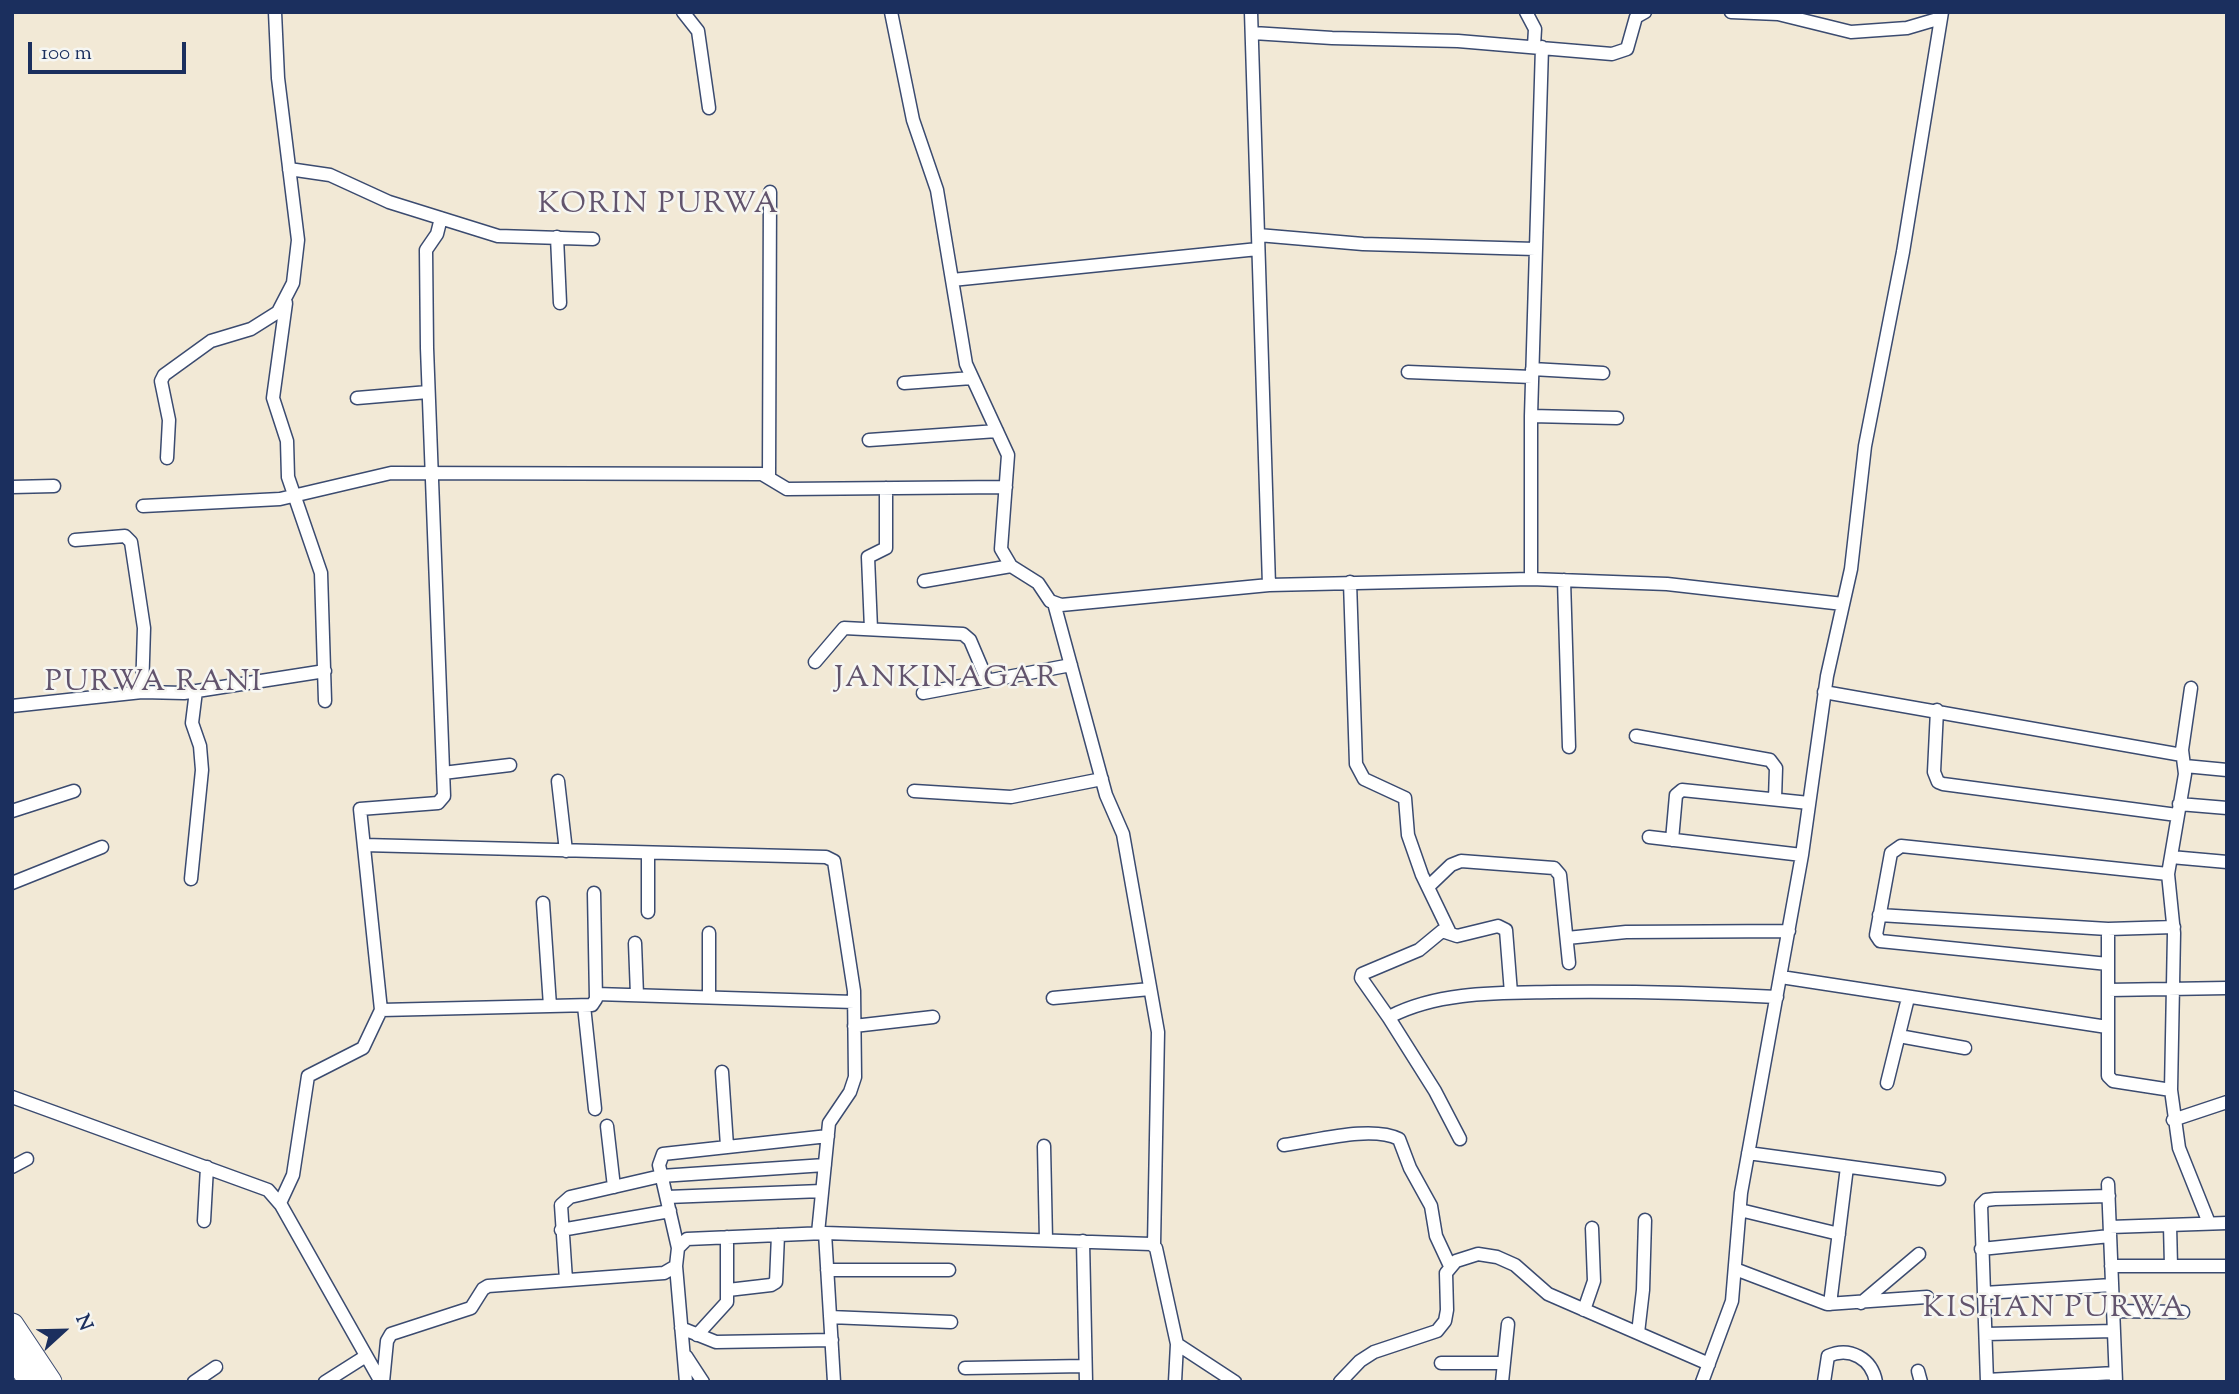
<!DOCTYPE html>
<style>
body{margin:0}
#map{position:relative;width:2239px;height:1394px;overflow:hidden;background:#f2e9d6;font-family:"Sorts Mill Goudy",serif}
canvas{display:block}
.frame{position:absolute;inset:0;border:14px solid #1b2f5e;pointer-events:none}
.north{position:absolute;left:28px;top:1296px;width:70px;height:70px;-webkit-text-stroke:5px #f6f6f2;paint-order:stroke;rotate:68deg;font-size:19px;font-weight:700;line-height:28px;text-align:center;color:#1b2f5e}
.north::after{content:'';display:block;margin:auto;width:24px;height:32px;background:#1b2f5e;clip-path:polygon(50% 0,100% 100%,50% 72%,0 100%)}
.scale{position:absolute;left:28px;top:42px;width:158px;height:32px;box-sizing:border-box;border:4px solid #1b2f5e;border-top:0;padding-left:9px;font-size:21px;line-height:24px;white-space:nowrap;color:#1b2f5e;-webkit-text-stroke:5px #f6f6f2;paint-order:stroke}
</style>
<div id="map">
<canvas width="2239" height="1394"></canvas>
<div class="frame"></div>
<div class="north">N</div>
<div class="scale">100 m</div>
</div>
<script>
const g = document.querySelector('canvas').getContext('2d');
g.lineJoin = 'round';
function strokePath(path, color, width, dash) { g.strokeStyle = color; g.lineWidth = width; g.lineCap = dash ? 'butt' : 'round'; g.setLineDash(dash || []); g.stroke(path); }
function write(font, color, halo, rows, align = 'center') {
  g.font = font + ' "Sorts Mill Goudy",serif'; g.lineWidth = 5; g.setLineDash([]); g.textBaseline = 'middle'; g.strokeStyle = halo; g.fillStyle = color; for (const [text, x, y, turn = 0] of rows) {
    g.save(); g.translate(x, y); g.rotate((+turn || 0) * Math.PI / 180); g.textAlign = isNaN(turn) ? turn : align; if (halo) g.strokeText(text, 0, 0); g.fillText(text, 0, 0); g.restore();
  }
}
const street = new Path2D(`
 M683,12L698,31L709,108
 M891,12L913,120L937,190L966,364L1008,455L1001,549L1011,566L1038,583L1050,601L1061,605L1269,585L1531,579L1667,584L1843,604
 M1251,12L1269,585
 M1526,12L1535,29L1534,46
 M1731,12L1778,14L1851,32L1907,28L1941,18
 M1253,33L1332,38L1458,41L1612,54L1627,49L1636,17L1645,12
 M289,169L330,175L389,202L498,236L593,239
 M1258,235L1363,244L1535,249
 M557,237L560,303
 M952,280L1258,249
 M286,303L273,398L287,441L288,477L321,573L325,701
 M1532,369L1603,373
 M1408,372L1532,377
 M904,383L972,378
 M357,398L428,392
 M1531,416L1617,418
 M869,440L997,431
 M167,458L169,420L161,381L164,375L211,341L251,329L278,312L293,283L298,240L278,78L275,12
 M769,477L770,192
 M12,487L54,486
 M143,506L280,499L391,473L762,474L787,489L1006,487
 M75,540L125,536L131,542L144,628L142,692
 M1531,579V416L1542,47
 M1564,580L1569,747
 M924,581L1011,566
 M1350,582L1356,764L1364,779L1405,798L1408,835L1422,875L1450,933
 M1054,603L1106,795L1123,834L1158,1032L1154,1245
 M871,629L868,557L886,548V488
 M815,662L844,628L963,634L970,640L987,680
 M2191,688L2182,750L2185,774L2168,874L2174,933L2171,1090L2179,1148L2209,1223
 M1824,692L2182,755
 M923,693L1071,665
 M12,706L142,692L184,693L325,671
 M1937,710L1934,772L1938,782L1943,784L2177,815
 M1636,736L1770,760L1776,768L1775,799
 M2185,766L2227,770
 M443,773L510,765
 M558,781L566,851
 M914,791L1011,797L1102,779
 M2179,804L2227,808
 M12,811L74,791
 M1649,837L1802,855
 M1672,840L1676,795L1682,790L1809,803
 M364,845L826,857L834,861L854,991L855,1077L850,1092L829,1123L818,1233
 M648,853V912
 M2171,857L2227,862
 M191,879L202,770L200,746L192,723L196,691
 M12,883L102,847
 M1428,887L1451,865L1461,861L1554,868L1560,875L1569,963
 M543,903L550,1006
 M1879,915L2108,929L2174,927
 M2108,929V1076L2113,1081L2171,1090
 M709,933V997
 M1567,938L1626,932L1789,931
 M635,943L637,995
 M2108,964L1880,941L1876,935L1891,853L1901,846L2168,874
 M1781,977L2107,1027
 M2108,990L2227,988
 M596,994L854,1002
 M1053,998L1150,989
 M584,1006L595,1109
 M381,1010L592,1005L596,999L594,893
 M1389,1018L1361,978L1362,974L1419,950L1442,931L1457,936L1498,926L1506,930L1511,993
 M854,1026L933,1017
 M1899,1036L1965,1048
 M722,1072L727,1146
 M1887,1083L1908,998
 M12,1097L268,1190L281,1205L381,1382
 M2173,1120L2227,1102
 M607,1126L614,1187
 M1460,1139L1435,1091L1389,1018L1391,1016C1440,991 1500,993 1553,992C1628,991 1702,993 1777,997
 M1284,1145C1316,1141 1371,1125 1399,1139L1410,1168L1431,1206L1436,1236L1450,1266
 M1044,1146L1046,1240
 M1748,1153L1939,1179
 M12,1167L27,1159
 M2108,1184L2116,1382
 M667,1197L822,1191
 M280,1203L293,1175L308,1076L363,1048L381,1010L360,809L438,803L444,796L427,348L426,250L437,234L441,218
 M1740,1210L1839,1234
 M204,1221L207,1167
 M2170,1225L2171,1266
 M2110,1227L2227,1223
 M561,1230L670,1211
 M825,1233L1151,1244L1156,1248L1177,1344L1235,1382
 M1083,1241L1086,1382
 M678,1248L659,1165L663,1154L828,1136
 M1981,1249L2110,1236
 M676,1266L686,1382
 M2111,1266H2227
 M1735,1269L1827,1304L1927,1297
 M827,1270H949
 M566,1280L561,1205L570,1197L661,1176L825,1165
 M728,1290L771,1285L776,1282L778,1235
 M1984,1293L2112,1285
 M1861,1303L1919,1254
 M1830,1304L1847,1167
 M1584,1310L1594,1281L1592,1228
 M2113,1311L2183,1312
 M830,1317L951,1322
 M681,1328L716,1342L832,1340
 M1638,1333L1643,1290L1645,1220
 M1986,1334L2114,1331
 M697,1335L727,1302V1237
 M686,1356L703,1382
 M1441,1363H1504
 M965,1368L1085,1366
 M1918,1371L1921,1382
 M1987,1380L2115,1373
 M194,1382L216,1367
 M325,1382L366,1356
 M383,1382L387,1341L391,1334L471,1308L483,1289L488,1286L664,1273L676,1266L678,1248L687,1239L825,1233L834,1382
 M1175,1382L1177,1344
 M1340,1382L1360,1361L1374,1352L1437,1331L1445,1321L1447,1310L1446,1273L1456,1261L1478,1254L1497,1257L1515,1265L1548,1294L1709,1364
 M1502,1382L1508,1324
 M1702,1382L1732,1301L1741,1193L1802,855L1827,676L1851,569L1865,446L1903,252L1942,12
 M1824,1382L1828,1356C1850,1346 1872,1359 1876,1382
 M1987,1382L1981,1205L1986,1200L1995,1199L2109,1196`);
const highway = new Path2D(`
 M12,1325L50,1382
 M12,1354L31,1382`);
const quarterNames = [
 ["KORIN PURWA",659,207],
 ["JANKINAGAR",947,681],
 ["PURWA RANI",154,685],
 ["KISHAN PURWA",2055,1311]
];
strokePath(street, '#3b4b70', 15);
strokePath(highway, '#3b4b70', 25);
strokePath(street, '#fff', 12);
strokePath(highway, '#fff', 23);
g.letterSpacing = '2px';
write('30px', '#62546d', '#f6f6f2', quarterNames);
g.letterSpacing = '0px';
</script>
